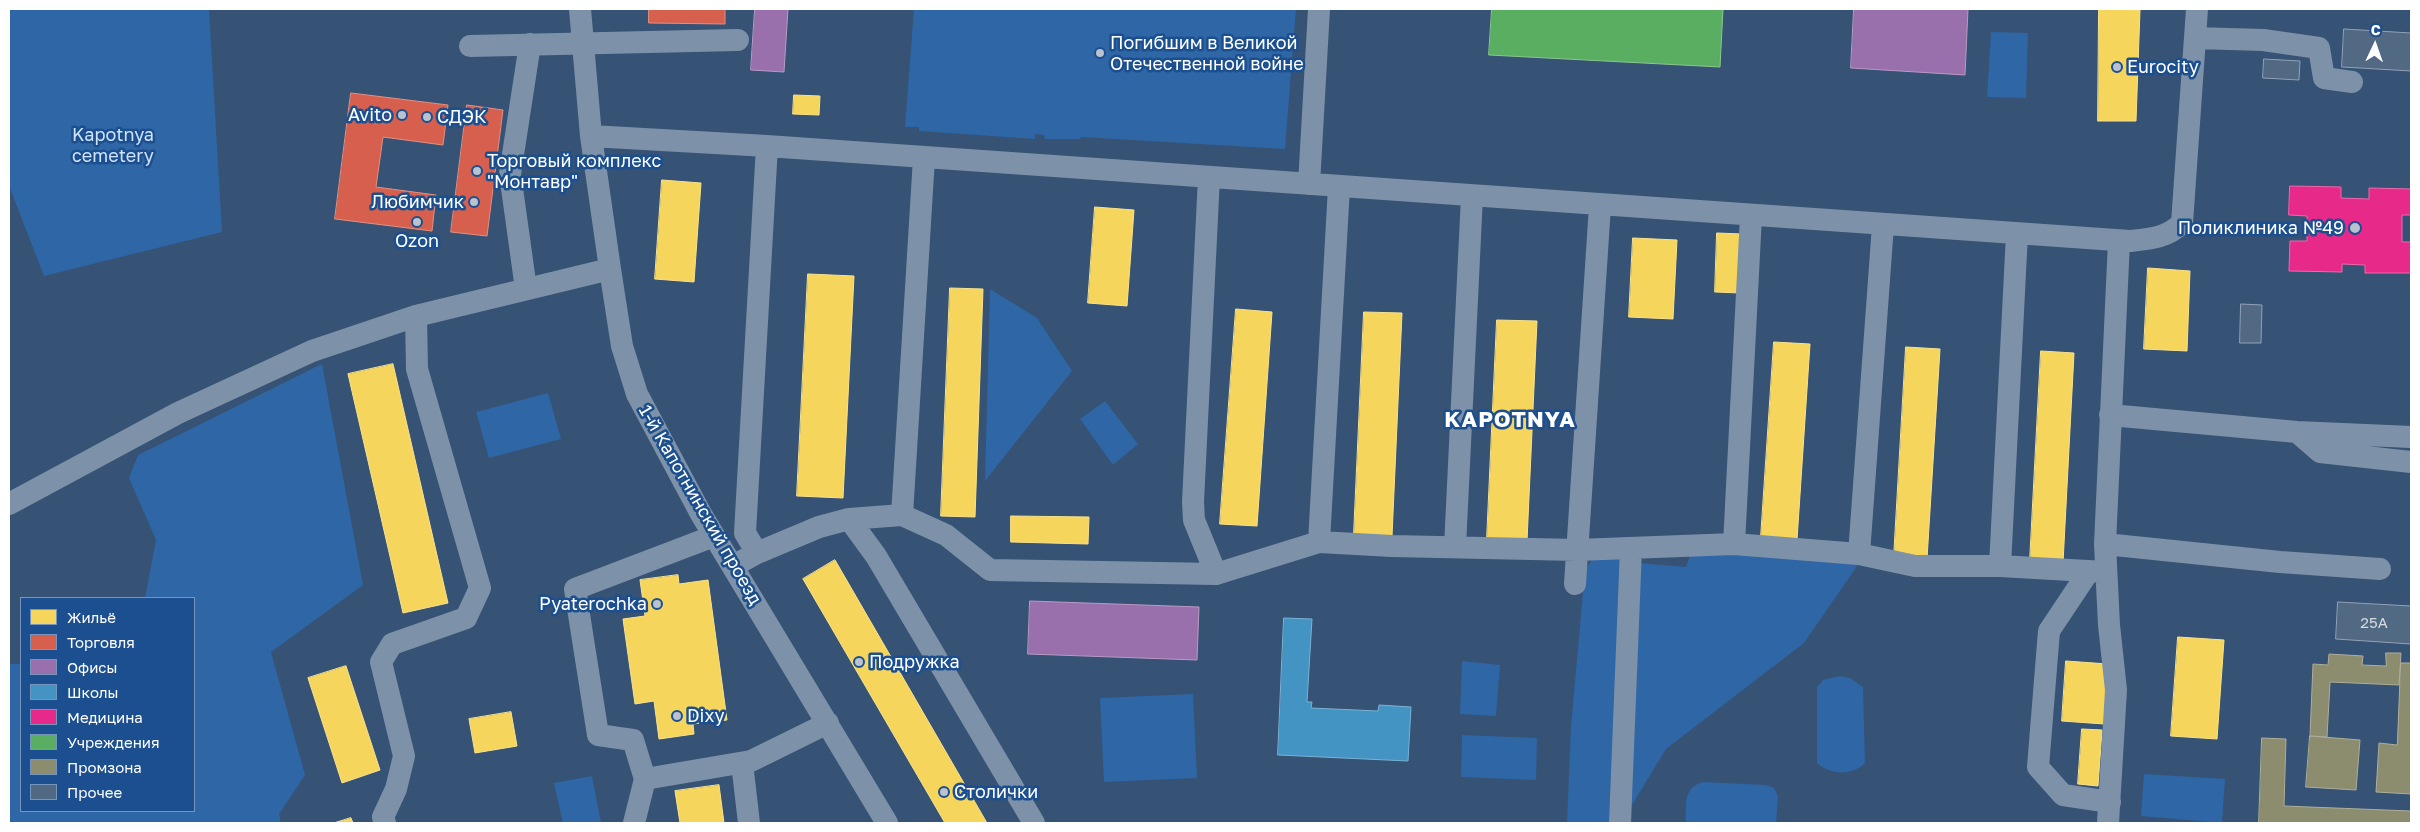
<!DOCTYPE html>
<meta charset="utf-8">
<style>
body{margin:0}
#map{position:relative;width:2420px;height:832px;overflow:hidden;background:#365274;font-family:"Golos Text",sans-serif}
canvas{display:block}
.frame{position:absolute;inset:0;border:10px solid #fff;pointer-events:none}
.legend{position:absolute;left:20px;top:597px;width:175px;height:215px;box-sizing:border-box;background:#1b4f8f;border:1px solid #7695bc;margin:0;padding:6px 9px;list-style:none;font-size:15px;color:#fff}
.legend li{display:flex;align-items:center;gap:10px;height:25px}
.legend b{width:25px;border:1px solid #7695bc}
.north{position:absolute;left:2350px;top:20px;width:50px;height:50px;-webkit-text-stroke:4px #1b4f8f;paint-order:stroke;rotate:3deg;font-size:14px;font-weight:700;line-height:20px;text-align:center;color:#fff}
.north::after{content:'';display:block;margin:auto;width:18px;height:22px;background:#fff;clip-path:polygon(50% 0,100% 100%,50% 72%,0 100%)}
</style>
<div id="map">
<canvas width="2420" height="832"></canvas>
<div class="frame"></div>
<ul class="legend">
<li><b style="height:14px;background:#f6d55c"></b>Жильё</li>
<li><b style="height:14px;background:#d6604d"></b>Торговля</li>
<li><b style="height:14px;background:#9970ab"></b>Офисы</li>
<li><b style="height:14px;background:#4393c3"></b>Школы</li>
<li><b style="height:14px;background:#e7298a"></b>Медицина</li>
<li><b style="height:14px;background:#5aae61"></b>Учреждения</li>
<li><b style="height:14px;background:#8c8c6e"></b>Промзона</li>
<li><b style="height:14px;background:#526984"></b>Прочее</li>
</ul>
<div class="north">С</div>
</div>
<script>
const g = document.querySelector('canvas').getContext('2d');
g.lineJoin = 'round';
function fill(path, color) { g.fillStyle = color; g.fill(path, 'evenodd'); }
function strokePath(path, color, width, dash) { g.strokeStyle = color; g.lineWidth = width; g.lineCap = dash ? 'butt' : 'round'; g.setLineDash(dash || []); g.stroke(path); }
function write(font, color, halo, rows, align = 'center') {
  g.font = font + ' "Golos Text",sans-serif'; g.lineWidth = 5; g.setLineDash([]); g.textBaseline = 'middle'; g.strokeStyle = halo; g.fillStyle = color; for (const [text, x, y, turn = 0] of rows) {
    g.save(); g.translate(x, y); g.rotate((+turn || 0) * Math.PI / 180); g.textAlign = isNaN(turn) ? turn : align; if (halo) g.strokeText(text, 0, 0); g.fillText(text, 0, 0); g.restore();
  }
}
const green = new Path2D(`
 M9,9H209L222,232L44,276L9,186Z
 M914,9H1296L1285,149L1081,137L1080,139H1045L1044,135L1035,134V139L919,131V127H905Z
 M1991,32L2028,33L2026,98L1987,97Z
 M990,289L1037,318L1072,371L985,481Z
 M322,364L363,585L271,652L305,775L279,814L281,823H9V664H21V811H194V598H145L156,540L129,478L138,455Z
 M548,393L561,439L489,458L476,412Z
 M1105,401L1138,444L1113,465L1080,419Z
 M1596,553L1638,563L1686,567L1691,553L1864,556L1804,643L1666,749L1621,823H1567L1571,726L1585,570Z
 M1462,661L1500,665L1496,716L1460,714Z
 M1840,676L1850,678L1863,687L1865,763C1853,776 1830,775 1817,763V687L1823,680Z
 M1193,694L1197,778L1104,782L1100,698Z
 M1462,735L1537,738L1536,780L1461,777Z
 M2144,774L2225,779L2222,823L2141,816Z
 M592,776L601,823H563L554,783Z
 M1703,782L1766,785L1774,788L1778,796L1776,823H1686C1686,806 1682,788 1703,782Z`);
const homes = new Path2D(`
 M2099,9L2140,10L2136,121H2098Z
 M794,95L820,96L819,115L793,114Z
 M662,180L701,183L694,282L655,279Z
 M1095,207L1134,210L1127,306L1088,303Z
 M1717,233L1742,234L1740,293L1715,292Z
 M1633,238L1677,240L1673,319L1629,317Z
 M2148,268L2190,271L2187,351L2144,349Z
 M808,274L854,276L843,498L797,496Z
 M950,288L983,289L975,517L941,516Z
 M1236,309L1272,312L1257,526L1220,524Z
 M1364,312L1402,313L1392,536L1354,534Z
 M1497,320L1537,321L1527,541L1487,539Z
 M1774,342L1810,344L1796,555L1760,552Z
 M1906,347L1940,349L1927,559L1894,557Z
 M2041,351L2074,353L2063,563L2030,561Z
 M393,364L448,603L403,613L348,374Z
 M1011,516L1089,517L1088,544L1011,542Z
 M835,560L987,823H945L803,579Z
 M678,575L679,584L708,580L727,720L693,724L694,734L659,739L654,701L635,704L623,619L645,616L640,580Z
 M2178,637L2224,640L2217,739L2171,736Z
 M2066,661L2108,664L2104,724L2062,721Z
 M346,666L380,770L342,783L308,678Z
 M511,712L517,746L475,753L469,719Z
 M2082,729L2102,730L2098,786L2078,784Z
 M719,785L724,823H680L675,791Z
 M351,818L353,823H334Z`);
const shops = new Path2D(`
 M649,9H725V24L649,23Z
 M351,93L448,105L443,145L383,137L376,187L436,195L432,231L335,219Z
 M467,105L503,110L487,236L451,232Z`);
const offices = new Path2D(`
 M755,9H788L784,72L751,70Z
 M1854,9H1968L1965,75L1851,68Z
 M1030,601L1199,607L1197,660L1028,654Z`);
const schools = new Path2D(`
 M1284,618L1312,619L1307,702H1312L1311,708L1378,711L1379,705L1411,707L1408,761L1278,755Z`);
const health = new Path2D(`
 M2290,186L2341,187V198L2369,199V188L2411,189V215H2402V242H2411V273H2365V265L2342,264V272L2289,271L2290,241H2307V216L2289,215Z`);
const public = new Path2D(`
 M1492,9H1723L1720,67L1489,55Z`);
const industry = new Path2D(`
 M2386,653H2401L2399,685L2330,682L2327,737L2310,736L2313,664L2328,665L2329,654L2363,656L2362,665L2386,666Z
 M2401,663H2411V794L2376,792L2379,743L2397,745Z
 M2310,736L2360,740L2356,790L2306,787Z
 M2262,738L2286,739L2284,806L2411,811V823H2259Z`);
const building = new Path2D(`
 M2344,29L2411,33V71L2342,67Z
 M2264,59L2300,61L2299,80L2263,78Z
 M2241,304L2262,305L2261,343H2240Z
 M2338,602L2411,606V644L2336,639Z`);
const minor = new Path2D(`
 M580,9L591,136L610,269L622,346L637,394L701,514L887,823
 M2195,38L2263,40L2319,48L2324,78L2352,82
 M470,46L738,40
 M591,136L767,146L2130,241C2150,239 2167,238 2182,223L2197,9
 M1209,177L1193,502L1194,520L1216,574
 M1309,184L1319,9
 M526,289L510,174L530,44
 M2110,415L2297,432L2411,437
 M2297,432L2320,452L2411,462
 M9,504L178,413L312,351L416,316L610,269
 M902,515L924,158
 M849,519L876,556L1034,823
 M1319,542L1339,187
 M1734,544L1751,216
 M2105,544L2280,562L2380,569
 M1455,547L1472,196
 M757,553L745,533L767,146
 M1859,554L1883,225
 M733,566L757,553L819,527L849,519L902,515L946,535L990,570L1216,574L1319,542L1392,546L1577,550L1734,544L1859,554L1915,566H2000L2105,572
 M2000,566L2017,234
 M2089,571L2049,631L2038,767L2063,795L2110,802
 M1575,584L1600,206
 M742,763L749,823
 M645,779L633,740L598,735L575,589L714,536
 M385,823L383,817L396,789L404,756L381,662L392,644L466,618L480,588L417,369L416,316
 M634,823L645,779L751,761L828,723
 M1620,823L1631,548
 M2108,823L2116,690L2109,625L2105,544L2119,241`);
const markers = [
 [1100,53,5,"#b9c2ce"],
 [2117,67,5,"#b9c2ce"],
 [402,115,5,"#b9c2ce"],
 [427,117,5,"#b9c2ce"],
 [477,171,5,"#b9c2ce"],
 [474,202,5,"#b9c2ce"],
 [417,222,5,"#b9c2ce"],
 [2355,228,6,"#b9c2ce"],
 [657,604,5,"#b9c2ce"],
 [859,662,5,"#b9c2ce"],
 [677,716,5,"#b9c2ce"],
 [944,792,5,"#b9c2ce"]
];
const numberNames = [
 ["25А",2374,623]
];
const poiNames = [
 ["Погибшим в Великой",1110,43],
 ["Отечественной войне",1110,64],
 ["Eurocity",2127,67],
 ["Avito",392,115,"right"],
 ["СДЭК",437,117],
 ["Торговый комплекс",487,161],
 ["\"Монтавр\"",487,182],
 ["Любимчик",464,202,"right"],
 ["Поликлиника №49",2344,228,"right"],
 ["Ozon",417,241,"center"],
 ["Pyaterochka",647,604,"right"],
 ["Подружка",869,662],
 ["Dixy",687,716],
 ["Столички",954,792]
];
const parkNames = [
 ["Kapotnya",113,135],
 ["cemetery",113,156]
];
const streetNames = [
 ["1-й Капотнинский проезд",700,505,60]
];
const districtNames = [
 ["KAPOTNYA",1510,420]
];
fill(green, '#2f66a5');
fill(homes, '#f6d55c');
strokePath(homes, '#f9e28d', 1);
fill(shops, '#d6604d');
strokePath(shops, '#e29082', 1);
fill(offices, '#9970ab');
strokePath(offices, '#b89bc4', 1);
fill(schools, '#4393c3');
strokePath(schools, '#7bb3d5', 1);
fill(health, '#e7298a');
strokePath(health, '#ee69ad', 1);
fill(public, '#5aae61');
strokePath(public, '#8cc690', 1);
fill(industry, '#8c8c6e');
strokePath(industry, '#aeae9a', 1);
fill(building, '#526984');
strokePath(building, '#92a2b6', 1);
strokePath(minor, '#7d92a8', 22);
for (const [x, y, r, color] of markers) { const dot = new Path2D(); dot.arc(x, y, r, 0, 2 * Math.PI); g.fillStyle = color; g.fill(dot); strokePath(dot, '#1b4f8f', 2); }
write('15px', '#d4dae0', null, numberNames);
write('18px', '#fff', '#1b4f8f', poiNames, 'left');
write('18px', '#cfe3fa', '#1b4f8f', parkNames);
write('18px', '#fff', '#1b4f8f', streetNames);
g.letterSpacing = '1px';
write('bold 22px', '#fff', '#1b4f8f', districtNames);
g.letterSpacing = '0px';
</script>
